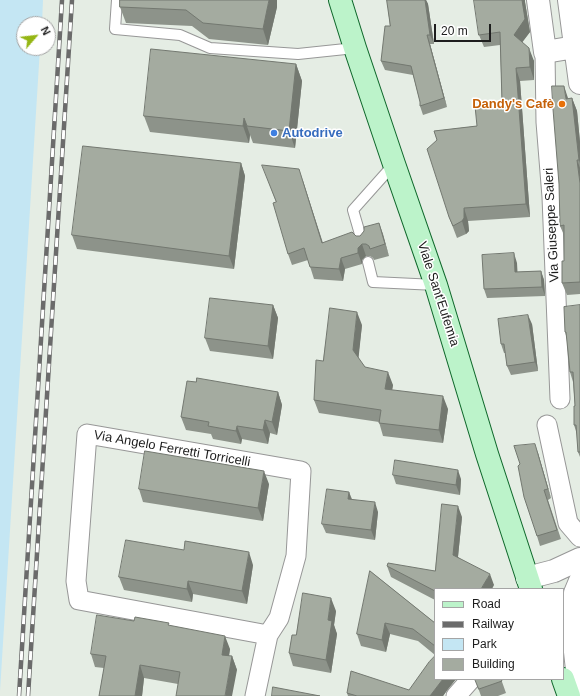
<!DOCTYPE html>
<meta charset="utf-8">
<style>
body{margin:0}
#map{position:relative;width:580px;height:696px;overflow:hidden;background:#e5ede4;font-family:Arial,sans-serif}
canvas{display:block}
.legend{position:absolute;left:434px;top:588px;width:130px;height:92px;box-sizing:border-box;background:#fff;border:1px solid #a5a5a5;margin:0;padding:5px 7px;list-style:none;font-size:12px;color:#1d1d1d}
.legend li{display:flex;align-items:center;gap:8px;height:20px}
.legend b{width:20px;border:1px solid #a5a5a5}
.north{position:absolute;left:16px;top:16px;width:40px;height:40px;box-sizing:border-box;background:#fff;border:1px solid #a5a5a5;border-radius:50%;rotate:62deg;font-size:11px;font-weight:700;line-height:16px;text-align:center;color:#1d1d1d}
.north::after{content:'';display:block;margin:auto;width:14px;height:18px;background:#95b614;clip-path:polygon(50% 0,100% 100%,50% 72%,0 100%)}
.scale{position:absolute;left:434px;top:24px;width:57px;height:18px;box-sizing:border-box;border:2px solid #1d1d1d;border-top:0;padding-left:5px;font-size:12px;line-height:14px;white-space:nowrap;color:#1d1d1d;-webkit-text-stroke:3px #fff;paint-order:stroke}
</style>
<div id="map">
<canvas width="580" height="696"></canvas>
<ul class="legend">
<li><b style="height:5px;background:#bcf3ca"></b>Road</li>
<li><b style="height:5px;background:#6b6b6b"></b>Railway</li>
<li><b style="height:11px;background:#c4e6f3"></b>Park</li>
<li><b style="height:11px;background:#a4aba0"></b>Building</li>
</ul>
<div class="north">N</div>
<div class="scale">20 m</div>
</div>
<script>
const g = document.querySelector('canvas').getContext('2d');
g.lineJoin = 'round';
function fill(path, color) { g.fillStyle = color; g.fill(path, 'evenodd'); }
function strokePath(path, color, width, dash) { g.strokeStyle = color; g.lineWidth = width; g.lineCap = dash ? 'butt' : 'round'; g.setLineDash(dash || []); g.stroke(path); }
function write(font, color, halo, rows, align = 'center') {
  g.font = font + ' Arial,sans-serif'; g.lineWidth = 3; g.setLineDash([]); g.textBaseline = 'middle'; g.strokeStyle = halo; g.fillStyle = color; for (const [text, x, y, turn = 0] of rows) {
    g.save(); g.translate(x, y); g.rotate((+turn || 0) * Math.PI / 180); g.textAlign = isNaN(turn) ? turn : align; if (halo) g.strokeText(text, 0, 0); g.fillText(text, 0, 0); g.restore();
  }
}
const park = new Path2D(`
 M0,0H43L42,24H24V48H40L0,691Z`);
const service = new Path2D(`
 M117,0L115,29L180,35L210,48L298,54L355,48
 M362,241L353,210L394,164
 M368,262L373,282L436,285`);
const minor = new Path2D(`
 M545,52L546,122L552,197L560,399
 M547,425L568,523L580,537
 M255,696L268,635L279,618L296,556L301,471L87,434L76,581L79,600L268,635
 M456,696L471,679`);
const tertiary = new Path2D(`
 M538,0L545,52L575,47
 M569,0L580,83
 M527,578L554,571L580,559
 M580,696L574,643L575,620V593L580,581`);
const secondary = new Path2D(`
 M340,0L355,48L394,164L436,285L487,454L531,589
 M563,679L569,696`);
const rail = new Path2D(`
 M19,696L62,0
 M28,696L72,0`);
const wall = new Path2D(`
 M387,0H426L428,4L434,44H430L447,107L423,115L420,106V102L413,75L385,70L381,61L390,26Z
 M525,2L530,32L522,42L534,61V80L520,81L530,217L468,221L469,231L466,234L457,238L449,217L437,140L434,131L477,126L502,102L500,45L484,47L479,35Z
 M120,7H277L268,45L209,39L192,26L126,23Z
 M296,64L302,81L295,148L253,143L250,135L249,143L150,132L144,116Z
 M572,98L577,111L580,142V294L567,295L562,283L564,261V235L560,226L568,99Z
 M241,163L245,176L234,269L77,249L72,235Z
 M303,181L323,243L356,236H360L379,223L389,256L374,260L373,258L370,256H366L362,260V264L345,269L343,281L314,279L308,260L292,265L288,254L276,202Z
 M517,263V272L541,271L544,280L545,296L487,298L484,289Z
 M273,305L278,318L273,359L210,351L205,338Z
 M580,305V457L578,452L577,434L574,425L575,406L573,382L570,372L567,339L565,332Z
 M532,324L538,371L511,375L507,366L506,353H504L501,344Z
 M362,325L358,358L365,367L393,385L392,390L448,409L443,443L383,436L379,422L319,413L314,400L323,361Z
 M196,382L278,392L282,405L277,435L270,433L268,444L242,439L241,444L213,439L211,434L186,430L181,417Z
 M538,453L551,498L548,500L561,539L540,546L537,536Z
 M393,475L461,479L460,495L396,484Z
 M269,484L263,521L143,502L139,489Z
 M349,492L352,499L378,512L375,540L326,533L322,524Z
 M462,517L458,557L494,585L435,589V600L391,577L387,566L435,571Z
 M253,565L247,604L193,594L192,602L124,590L119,577Z
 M370,571L435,623V655L418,641L390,634L386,652L361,646L357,634Z
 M336,611L334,625L337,634L331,673L293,666L289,653L296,635Z
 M134,621L170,626L230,649L229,656H232L237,670L178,684L144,678L142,696H99L104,668L95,667L91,654Z
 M435,679H456L448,689L443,696H348L347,693L409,690Z
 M475,679H501L506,693L498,696H481Z`);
const shadedWall = new Path2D(`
 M269,0H277V7L268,45L263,29Z
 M425,0H426L428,4L434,44L430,35Z
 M522,0H525V2L530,32L518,48L514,35Z
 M427,35L430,44L447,107L444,98Z
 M529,48L534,61V80L530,67Z
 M296,64L302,81L295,148L289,131Z
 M516,68L520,81L530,217L526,204Z
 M564,86L568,98L570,112L566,99Z
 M572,98L577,111L580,142V163L579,160Z
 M244,118L250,135L249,143L243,126Z
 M577,160L580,168V183Z
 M241,163L245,176L234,269L229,256Z
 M299,169L303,181L326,254L322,243Z
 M464,208L468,221L469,231L466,234L462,221Z
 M379,223L383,234L389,256L385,244Z
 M362,244L366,256L362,260V264L358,253V248Z
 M514,253L517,263L518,281L515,272Z
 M341,258L345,269L343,281L339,269Z
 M541,271L544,280L545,296L542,287Z
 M273,305L278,318L273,359L268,346Z
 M357,312L362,325L358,363L353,350Z
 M528,315L532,324L538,371L535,362Z
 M388,372L393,385L390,402L385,389Z
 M278,392L282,405L277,435L272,422Z
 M443,396L448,409L443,443L439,430Z
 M265,420L270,433L268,444L263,430Z
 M237,426L242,439L241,444L236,431Z
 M535,444L538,453L551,498L548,489Z
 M458,470L461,479L460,495L456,485Z
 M264,471L269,484L263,521L258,508Z
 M349,492L352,501L348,499Z
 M375,502L378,512L375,540L371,530Z
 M458,506L462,517L457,566L453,555Z
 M249,552L253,565L247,604L242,591Z
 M490,574L494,585L492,589H481Z
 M188,581L193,594L192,602L187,589Z
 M331,598L336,611L334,625L337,634L331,673L326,660L328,620Z
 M385,623L390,634L386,652L382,640Z
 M225,636L230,649L227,668L222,655Z
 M232,656L237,670L232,696H225Z
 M140,665L144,678L142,696H135Z
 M443,679H456L448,689L443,696H430Z`);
const building = new Path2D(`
 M120,0H269L263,29L203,23L186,10L120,7Z
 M387,0H425L430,35H427L444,98L420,106V102L411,66L381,61L385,26H390Z
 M474,0H522L525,19L514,35L529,48L530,67L516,68L526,204L464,208V218L462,221L453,226L449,217L427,149L437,140L434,131L477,126L475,106L502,102L500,32L479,35Z
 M151,49L296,64L289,131L247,126L244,118L243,126L144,116Z
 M552,86H564L566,99L572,98L579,160H577L580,183V282L562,283V261H564V225L560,226L559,184L553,109Z
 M83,146L241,163L229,256L72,235Z
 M262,165L299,169L322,243L352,232L356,236H360L364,231V227L379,223L385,244L370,249L369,246L366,244H362L358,248V253L341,258L339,269L310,267L304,248L288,254L273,203L276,202Z
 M514,253L515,272L541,271L542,287L484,289L482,255Z
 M210,298L273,305L268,346L205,338Z
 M580,305V452H578L576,425H574V406H575L573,372H570L566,332H565L564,307Z
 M330,308L357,312L353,350L365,367L388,372L385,389L443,396L439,430L379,423L381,410L314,400L316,360L323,361Z
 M528,315L535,362L507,366L504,344H501L498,319Z
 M197,378L278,392L272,422L265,420L263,430L237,426L236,431L208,426L209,422L181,417L187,381L196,382Z
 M535,444L548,489L544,490L557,530L537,536L524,497L518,466L520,464L514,446Z
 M145,451L264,471L258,508L139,489Z
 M395,460L458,470L456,485L393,475Z
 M327,489L349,492L348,499L375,502L371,530L322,524Z
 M442,504L458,506L453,555L490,574L481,589H435V591L387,566L388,563L435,571Z
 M126,540L184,550L185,541L249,552L242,591L188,581L187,589L119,577Z
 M370,571L435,623V646L413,629L385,623L382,640L357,634Z
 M303,593L331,598L328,620L332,621L326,660L289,653L292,635H296Z
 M97,615L134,621L135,617L169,623L168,625L225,636L222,655L232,656L225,696H176L180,672L140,665L135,696H99L106,656L91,654Z
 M435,656V679H443L430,696H357L347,693L351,671L409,690L429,662Z
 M475,679H501L502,681L479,689Z
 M273,687L320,696H272Z`);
const markers = [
 [562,104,4,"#e8710a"],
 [274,133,4,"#3f7fe0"]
];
const foodNames = [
 ["Dandy's Cafè",554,104]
];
const shopNames = [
 ["Autodrive",282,133]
];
const streetNames = [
 ["Via Giuseppe Saleri",552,225,-93],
 ["Viale Sant'Eufemia",438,294,72],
 ["Via Angelo Ferretti Torricelli",172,449,10]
];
fill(park, '#c4e6f3');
strokePath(service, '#979797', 12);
strokePath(minor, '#979797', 21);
strokePath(tertiary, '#979797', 24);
strokePath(secondary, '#0f682b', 24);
strokePath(service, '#fff', 10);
strokePath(minor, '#fff', 19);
strokePath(tertiary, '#fff', 22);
strokePath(secondary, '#bcf3ca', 22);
strokePath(rail, '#6b6b6b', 4.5);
strokePath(rail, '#fff', 3, [9]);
fill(wall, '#8d938a');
fill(shadedWall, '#737870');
fill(building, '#a4aba0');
strokePath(building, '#737870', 1);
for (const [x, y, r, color] of markers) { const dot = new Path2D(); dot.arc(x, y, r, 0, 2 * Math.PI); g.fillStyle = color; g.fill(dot); strokePath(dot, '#fff', 1.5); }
write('bold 13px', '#c56008', '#fff', foodNames, 'right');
write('bold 13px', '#366cbe', '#fff', shopNames, 'left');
write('13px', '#1d1d1d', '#fff', streetNames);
</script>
